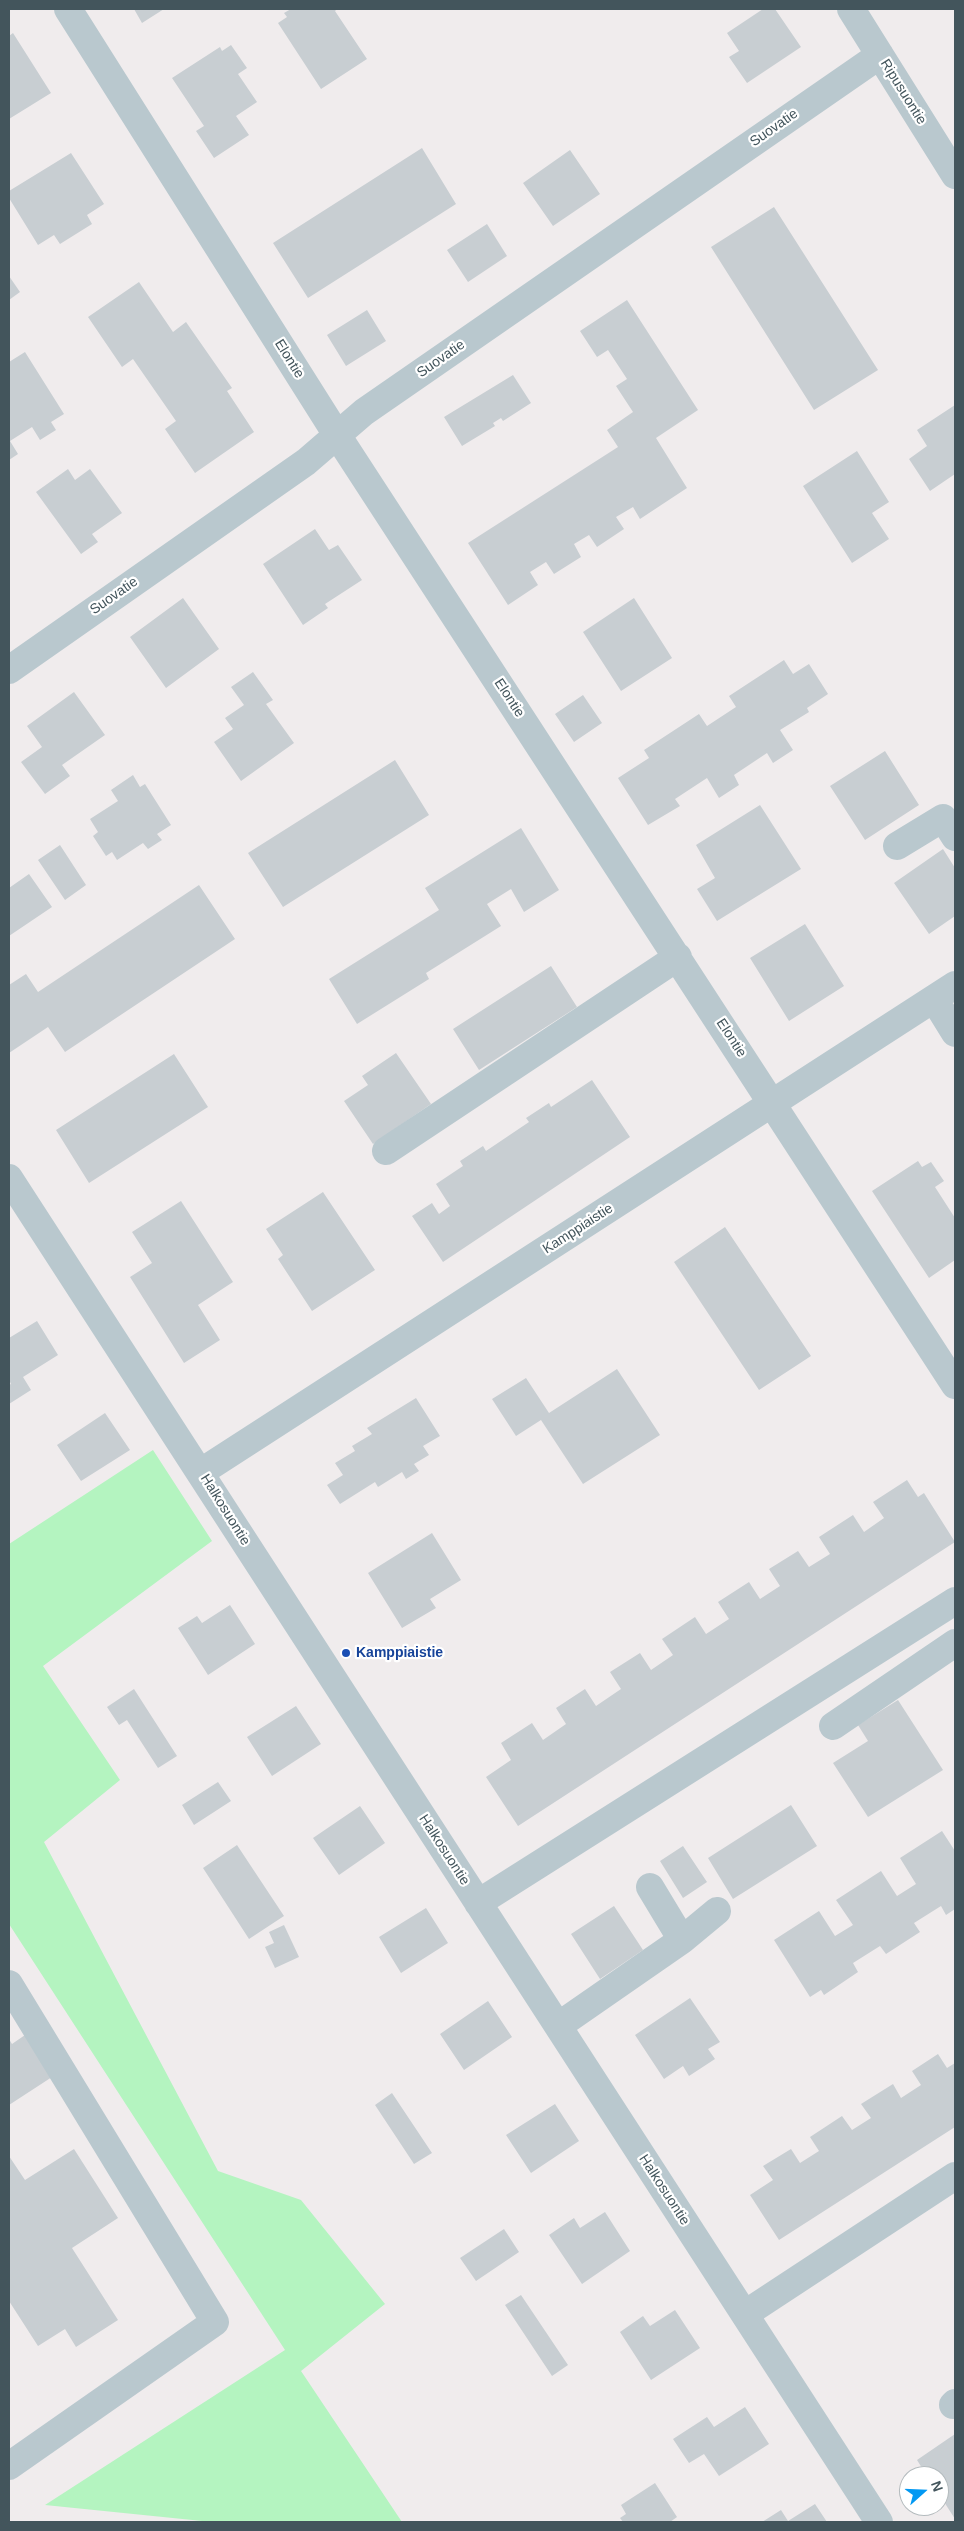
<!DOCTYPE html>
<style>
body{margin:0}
#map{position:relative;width:964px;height:2531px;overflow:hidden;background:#f0eced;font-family:Arial,sans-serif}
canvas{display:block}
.frame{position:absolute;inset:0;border:10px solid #43555c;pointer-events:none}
.north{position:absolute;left:899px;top:2466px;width:50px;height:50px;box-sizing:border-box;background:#fff;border:1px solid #b4bbbe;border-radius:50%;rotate:70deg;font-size:14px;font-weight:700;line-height:20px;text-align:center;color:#43555c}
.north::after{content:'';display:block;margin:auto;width:18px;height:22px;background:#0399f3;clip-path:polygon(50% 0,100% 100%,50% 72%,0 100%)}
</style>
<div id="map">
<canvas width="964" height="2531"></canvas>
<div class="frame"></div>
<div class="north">N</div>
</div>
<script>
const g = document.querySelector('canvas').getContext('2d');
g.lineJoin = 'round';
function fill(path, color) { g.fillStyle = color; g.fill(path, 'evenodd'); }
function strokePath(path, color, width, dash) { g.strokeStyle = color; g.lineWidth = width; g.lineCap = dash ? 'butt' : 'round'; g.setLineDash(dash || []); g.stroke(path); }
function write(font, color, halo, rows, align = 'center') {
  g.font = font + ' Arial,sans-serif'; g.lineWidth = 4.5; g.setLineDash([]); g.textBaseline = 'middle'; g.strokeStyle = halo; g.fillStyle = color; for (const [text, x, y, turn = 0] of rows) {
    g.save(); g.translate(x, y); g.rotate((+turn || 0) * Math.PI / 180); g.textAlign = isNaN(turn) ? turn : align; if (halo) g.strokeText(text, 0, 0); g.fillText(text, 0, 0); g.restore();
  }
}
const green = new Path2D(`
 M153,1450L212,1541L43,1666L120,1780L44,1842L218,2171L301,2200L385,2304L301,2371L402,2522H212L45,2505L285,2350L9,1924V1544Z`);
const building = new Path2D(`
 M134,9H164L142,23Z
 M291,9H337L335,11L367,59L321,89L278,23L287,17L284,13Z
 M763,9H775L801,47L747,83L729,57L739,51L727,33Z
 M13,33L51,93L9,119V36Z
 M231,45L247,68L238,74L257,102L236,116L249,135L214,158L196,131L204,126L172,78L220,47L222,51Z
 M422,148L456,204L308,298L273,243Z
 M570,150L600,194L553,226L523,183Z
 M71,153L104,204L87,215L92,224L60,244L54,235L38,245L9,198V191Z
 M774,207L878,370L814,410L711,247Z
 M487,224L507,256L468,282L447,250Z
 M9,276L20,292L9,300Z
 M139,282L173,332L186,322L232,388L227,391L254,432L195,473L165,429L176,421L133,359L122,367L88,317Z
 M627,300L698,410L656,438L687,488L640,519L633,507L616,517L624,529L597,547L589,535L574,544L581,557L554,574L546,562L530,572L538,585L508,605L468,543L618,447L607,430L633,412L616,386L627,379L608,350L597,357L580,331Z
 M367,310L386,341L346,366L327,335Z
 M25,352L64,414L51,422L56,430L40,440L32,427L10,441L18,454L9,460V362Z
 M513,375L531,403L503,421L501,418L493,423L495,426L462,446L444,417Z
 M955,405V474L930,491L909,459L927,446L917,430Z
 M857,451L889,502L872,513L889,539L852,563L803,486Z
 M68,469L75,480L90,469L122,513L92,534L98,542L81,554L36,492Z
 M315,529L329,550L338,545L362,580L325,604L328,608L303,625L263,564Z
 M183,598L219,649L166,688L130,637Z
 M634,598L672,658L621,691L583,632Z
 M784,660L793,674L809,664L828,694L807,708L809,712L780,730L793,750L773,763L767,753L734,775L739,785L719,798L707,778L675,799L680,806L648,825L618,778L649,758L644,750L699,714L707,726L736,707L729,696Z
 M253,672L273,700L266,704L294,743L241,781L214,742L233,729L225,718L244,705L231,687Z
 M74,692L105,735L62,765L70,776L45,794L21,762L42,747L27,726Z
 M583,695L602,723L574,742L555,714Z
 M885,751L919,805L865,840L830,786Z
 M395,760L429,815L283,907L248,853Z
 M133,775L140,787L145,784L171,825L157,834L162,840L148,849L143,843L117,860L112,852L106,856L93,836L98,832L90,819L118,801L111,790Z
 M760,805L801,869L717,921L697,889L715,878L696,845Z
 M521,828L559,890L524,912L511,889L487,904L501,926L426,973L429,979L357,1024L329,979L439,910L425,888Z
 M60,845L86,885L65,900L38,860Z
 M943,849L955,868V916L929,934L894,883Z
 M29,874L52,907L9,936V888Z
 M199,885L235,939L65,1052L48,1027L9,1053V985L26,974L38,992Z
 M805,924L844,986L789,1021L750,958Z
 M551,966L577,1007L479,1070L453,1029Z
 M396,1053L431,1104L373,1144L344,1101L368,1085L362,1076Z
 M174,1054L208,1107L89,1183L56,1130Z
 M592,1080L630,1137L443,1262L412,1216L432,1203L439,1214L450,1206L436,1184L463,1166L460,1161L483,1146L486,1151L529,1122L526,1118L549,1103L551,1107Z
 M918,1161L922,1167L931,1162L944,1181L935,1187L955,1218V1260L929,1278L872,1191Z
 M323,1192L375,1270L312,1311L278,1259L283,1255L266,1229Z
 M181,1201L233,1282L198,1305L220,1340L184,1363L130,1277L152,1263L132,1232Z
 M725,1227L811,1356L759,1390L674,1262Z
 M37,1321L58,1355L23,1377L31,1390L9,1404V1385L11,1384L9,1380V1338Z
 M617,1369L660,1435L583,1484L541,1420L516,1436L492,1399L526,1378L549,1413Z
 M416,1398L440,1436L423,1446L429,1455L414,1464L419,1471L406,1479L402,1472L378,1487L375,1482L340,1504L327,1485L343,1475L335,1463L355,1451L352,1446L372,1434L367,1428Z
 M105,1413L130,1450L81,1481L57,1445Z
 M907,1480L918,1497L924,1493L955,1542L518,1826L486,1777L511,1760L501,1743L532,1723L543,1740L566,1724L556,1708L585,1689L596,1706L621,1689L610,1672L640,1653L651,1670L673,1655L662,1639L695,1617L706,1634L729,1619L718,1602L749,1582L760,1599L780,1586L769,1569L798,1551L809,1567L830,1554L819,1537L853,1515L864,1532L884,1518L873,1502Z
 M432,1533L461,1580L430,1599L436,1608L402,1628L368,1573Z
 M230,1605L255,1644L208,1675L178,1628L197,1616L202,1623Z
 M134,1689L177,1756L158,1768L127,1720L119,1725L107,1707Z
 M898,1700L943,1770L868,1817L833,1763L868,1741L858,1725Z
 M296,1706L321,1744L272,1776L247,1737Z
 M218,1782L231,1801L194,1825L182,1805Z
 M791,1805L817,1846L733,1899L708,1858Z
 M360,1806L385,1843L339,1875L313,1838Z
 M942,1831L955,1851V1909L946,1915L941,1906L914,1923L920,1932L886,1954L880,1946L853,1963L858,1972L824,1995L821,1990L810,1997L774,1940L819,1911L835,1936L853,1925L836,1900L881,1871L897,1896L916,1884L900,1858Z
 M237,1845L284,1916L249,1939L203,1868Z
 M683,1846L707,1882L683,1898L660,1861Z
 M614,1906L643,1950L600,1979L571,1934Z
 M426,1908L448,1943L401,1973L379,1937Z
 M284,1925L299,1957L275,1968L265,1947L274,1943L269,1932Z
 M690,1998L720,2042L708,2049L715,2059L689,2076L683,2066L664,2079L635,2035Z
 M488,2001L512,2037L464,2070L440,2034Z
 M25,2035L52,2077L9,2105V2039L12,2044Z
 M938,2054L947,2068L955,2063V2127L779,2240L750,2195L773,2180L763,2166L791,2149L800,2163L819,2151L810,2137L842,2116L852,2130L871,2118L861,2104L893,2084L901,2098L921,2085L912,2071Z
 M392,2093L432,2153L414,2164L375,2105Z
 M555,2104L579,2141L531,2173L506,2135Z
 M74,2149L118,2218L72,2248L118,2320L76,2347L65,2329L38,2346L9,2301V2156L25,2180Z
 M605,2212L630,2251L582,2284L549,2235L574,2218L580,2228Z
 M504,2229L519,2252L476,2281L460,2258Z
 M521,2295L568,2365L552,2376L505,2305Z
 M675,2310L700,2348L651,2380L620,2332L643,2316L650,2326Z
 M745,2407L769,2444L719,2476L704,2454L689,2463L673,2439L707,2417L714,2427Z
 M955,2434V2519L939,2494V2476H927L917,2460Z
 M655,2483L677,2517L670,2522H623L620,2518L626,2514L621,2505Z
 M815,2504L827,2522H762L781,2510L788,2521Z`);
const minor = new Path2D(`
 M68,9L337,435L955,1385
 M851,9L955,175
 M9,670L306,462L364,412L880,55
 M897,846L943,818L955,837
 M934,999L955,1033
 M386,1151L678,957
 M9,1178L879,2522
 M201,1472L955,985
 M833,1726L955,1643
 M650,1887L682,1940
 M478,1903L955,1601
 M9,1984L215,2322L9,2466
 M558,2026L682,1940L717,1911
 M745,2314L955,2176
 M953,2405L955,2403`);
const markers = [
 [346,1653,5,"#1a4fb4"]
];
const streetNames = [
 ["Ripusuontie",903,92,58],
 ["Suovatie",774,128,-35],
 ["Elontie",289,359,58],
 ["Suovatie",441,359,-35],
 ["Suovatie",114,596,-35],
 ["Elontie",509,698,57],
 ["Elontie",731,1038,57],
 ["Kamppiaistie",578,1229,-33],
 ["Halkosuontie",225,1510,58],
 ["Halkosuontie",444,1850,57],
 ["Halkosuontie",664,2190,57]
];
const transitNames = [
 ["Kamppiaistie",356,1653]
];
fill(green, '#b4f4c0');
fill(building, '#c8ced2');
strokePath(minor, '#b9c8ce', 28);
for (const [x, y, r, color] of markers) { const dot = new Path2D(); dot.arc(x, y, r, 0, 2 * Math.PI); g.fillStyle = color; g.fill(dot); strokePath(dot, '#fff', 2); }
write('14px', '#43555c', '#fff', streetNames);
write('bold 14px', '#164399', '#fff', transitNames, 'left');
</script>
